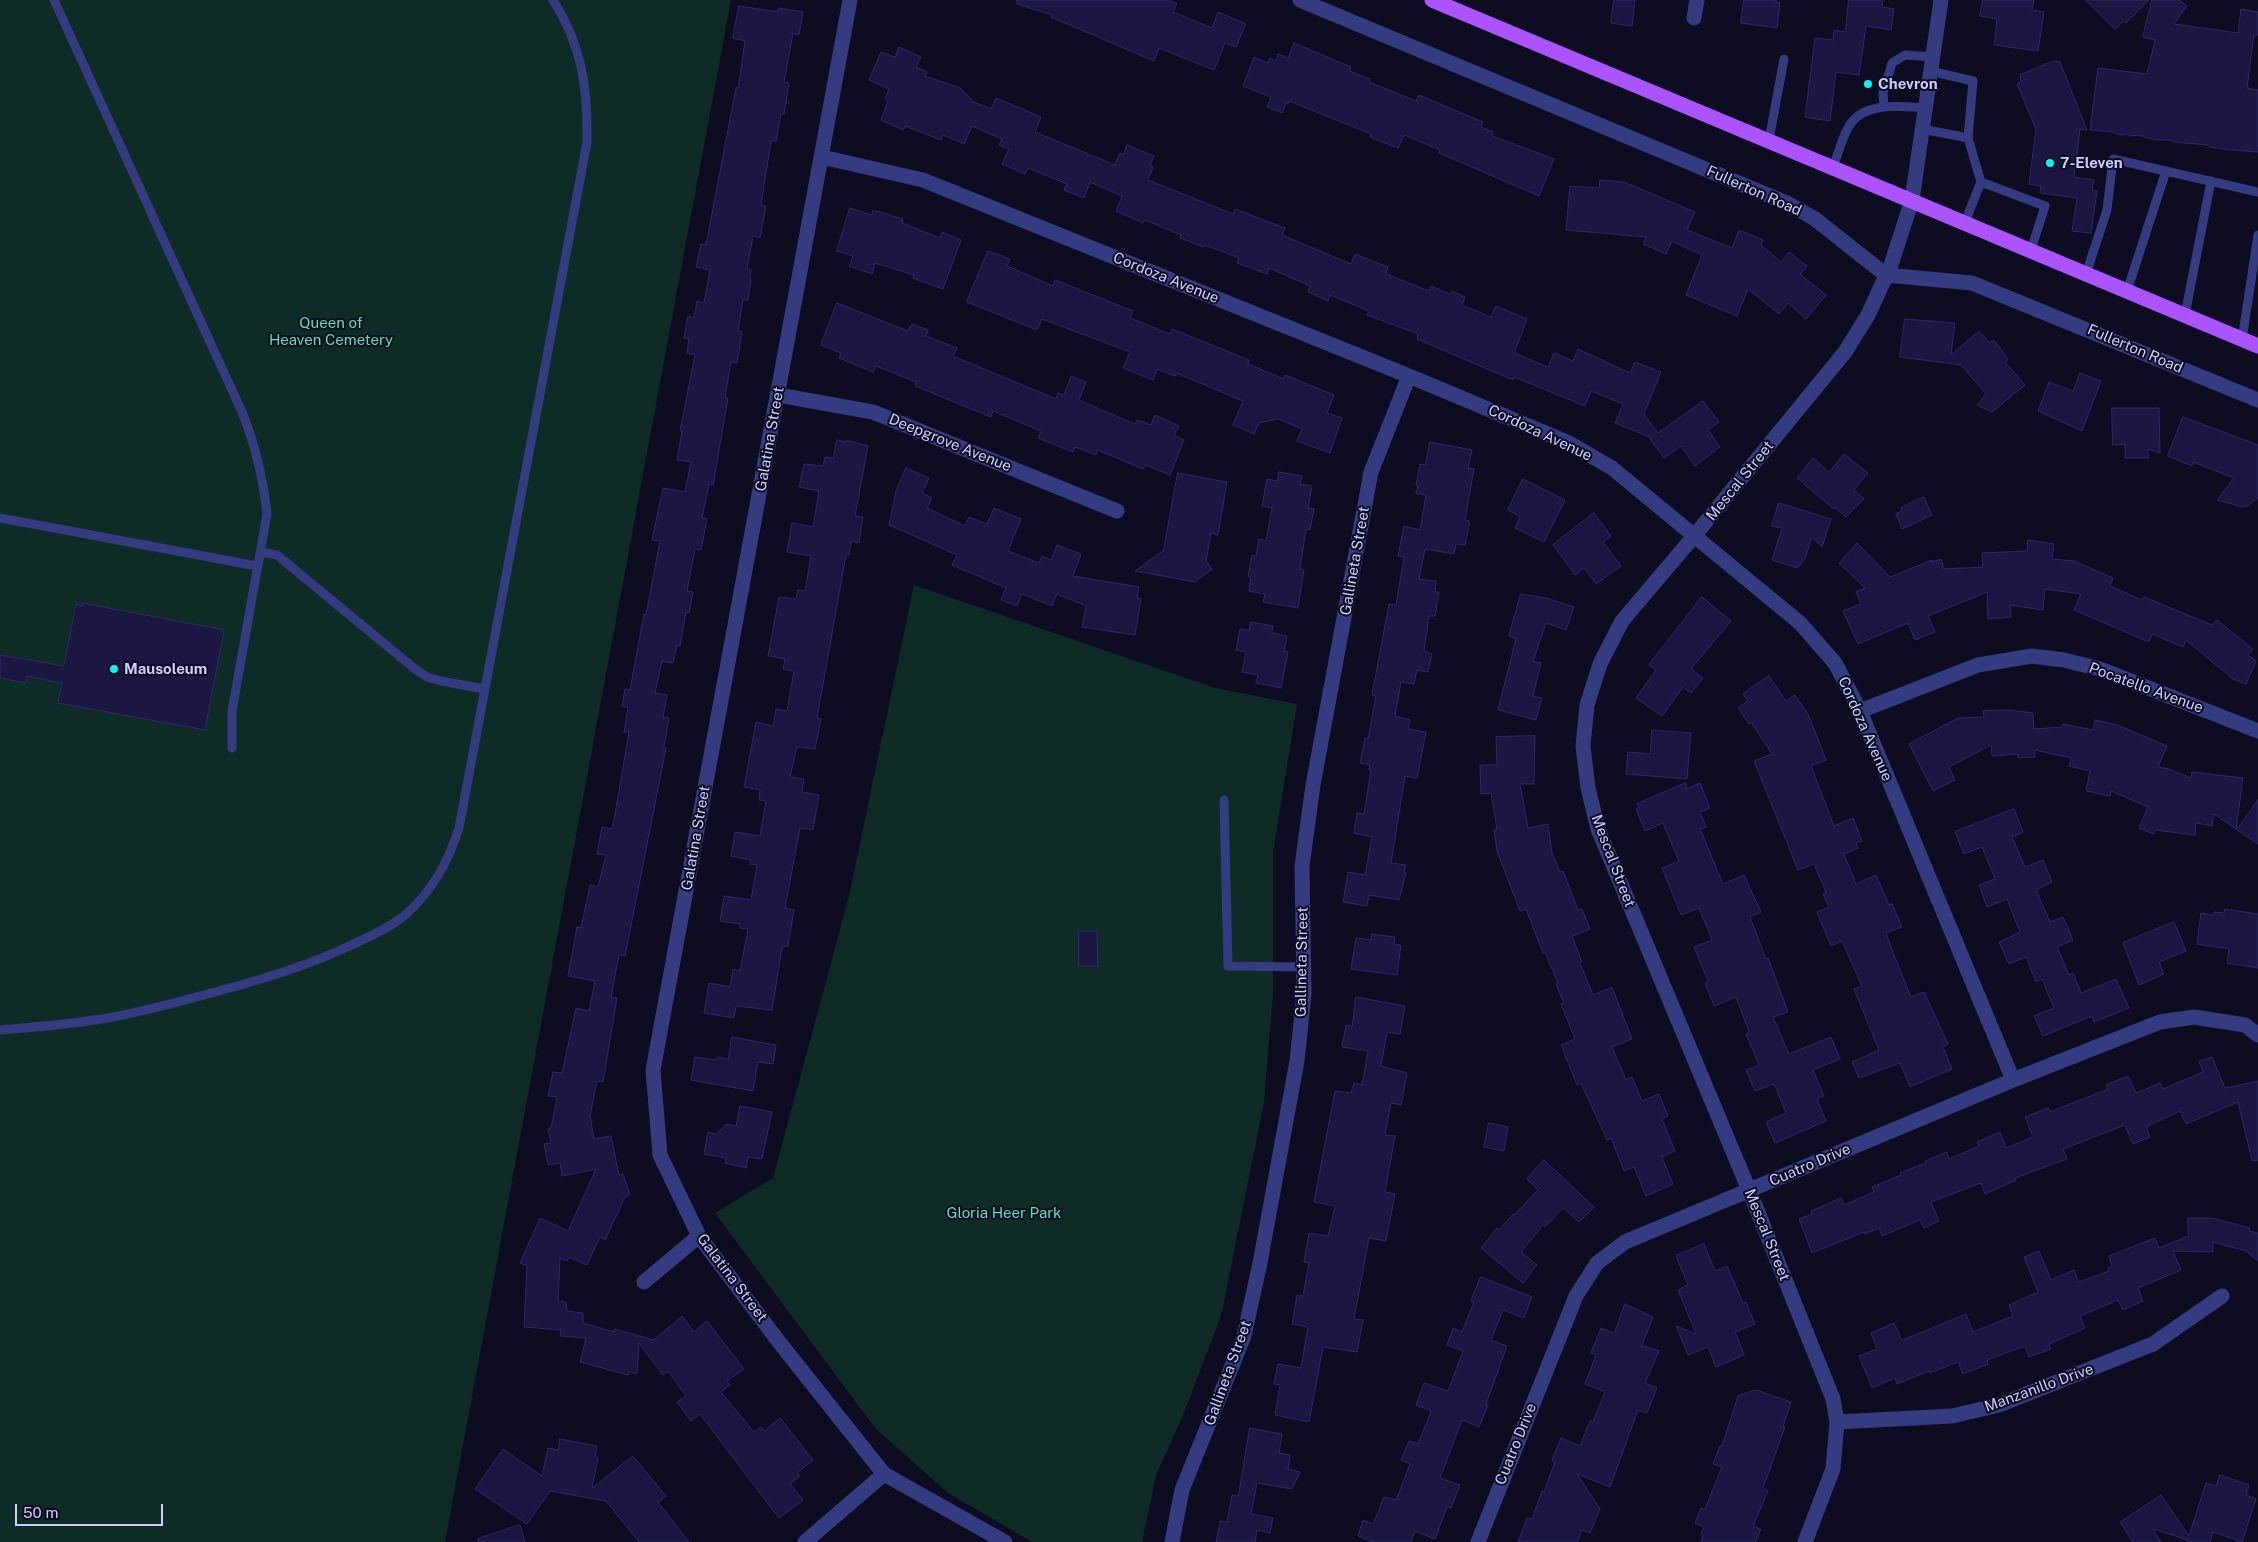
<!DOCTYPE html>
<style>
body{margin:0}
#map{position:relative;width:2258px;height:1542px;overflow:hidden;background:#0d0c21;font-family:"Public Sans",sans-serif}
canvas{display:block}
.scale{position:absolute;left:15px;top:1504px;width:148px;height:22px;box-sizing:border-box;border:2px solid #ccf;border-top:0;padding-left:6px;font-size:15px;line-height:18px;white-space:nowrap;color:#ccf;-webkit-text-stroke:4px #0d0c21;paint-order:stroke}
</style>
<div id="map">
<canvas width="2258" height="1542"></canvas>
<div class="scale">50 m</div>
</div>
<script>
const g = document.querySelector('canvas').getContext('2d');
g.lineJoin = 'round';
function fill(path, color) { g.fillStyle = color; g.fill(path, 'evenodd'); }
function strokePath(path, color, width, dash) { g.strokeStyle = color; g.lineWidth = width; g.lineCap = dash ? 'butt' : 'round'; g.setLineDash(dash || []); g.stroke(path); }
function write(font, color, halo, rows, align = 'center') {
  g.font = font + ' "Public Sans",sans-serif'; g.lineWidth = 4; g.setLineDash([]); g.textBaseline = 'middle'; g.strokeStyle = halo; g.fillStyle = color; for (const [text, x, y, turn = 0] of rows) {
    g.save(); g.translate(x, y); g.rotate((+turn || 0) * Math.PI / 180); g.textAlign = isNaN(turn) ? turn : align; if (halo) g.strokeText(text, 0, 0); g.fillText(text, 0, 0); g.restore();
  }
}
const green = new Path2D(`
 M0,0H731L445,1542H0Z
 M914,585L1215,688L1297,704L1273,853V994L1264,1102L1221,1316L1182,1418L1156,1475L1142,1542H1032L948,1493L875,1428L715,1213L773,1178L849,896Z`);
const building = new Path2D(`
 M1017,0H1168L1177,4L1173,12L1212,28L1218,12L1246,24L1236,47L1225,43L1214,70L1159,48L1154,61L1051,17L1052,15L1017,4Z
 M1614,0H1635L1632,26L1611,23Z
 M1744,0H1776V2L1780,3L1777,28L1741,23Z
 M1849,0H1883L1882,7L1894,9L1891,30L1866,26L1859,75L1836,72L1830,121L1805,117L1815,38L1833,40L1834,30L1845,32Z
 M1983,0H2034L2032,10L2044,12L2038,51L1994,45L1997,19L1980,16Z
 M2086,0H2149L2126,23L2124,21L2115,29Z
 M2152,0H2179L2187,6L2174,24L2238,33L2241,9L2258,12V35H2254L2247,88L2258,90V152L2230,150L2210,147L2207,145L2174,142L2171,140H2155L2139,135L2130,136L2127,134L2120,135L2112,132L2090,130L2098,68L2147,74L2155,40L2143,37Z
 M739,6L772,11H778L779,8L803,12L799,35L793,33L784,82L789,83L784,114H781L776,141H771L761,205L766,206L760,238L753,236L747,269L751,270L750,279H751L748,300H743L738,331L742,332L737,363L731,362L725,397L728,398L713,485L709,484L702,518L707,519L701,550L695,549L687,591L693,592L689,613L686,612L680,646L677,645L673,663L662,661L655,693L667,695L663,717L669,718L664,747L666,748L625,956L619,955L611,997L617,998L603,1082L597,1081L590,1116L594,1139L611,1136L619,1175L623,1174L630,1195L625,1197L605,1240L600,1237L587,1265L569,1257L567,1261L560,1258L558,1301L566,1302L567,1311L583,1313V1323L614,1332L615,1329L654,1340L682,1316L694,1332L707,1321L744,1369L727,1381L730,1385L721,1392L754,1432L761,1427L764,1431L780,1418L813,1460L797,1473L800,1476L790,1484L803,1500L779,1518L700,1414L691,1421L677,1402L686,1396L668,1371L663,1375L639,1343L637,1374L629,1372L628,1375L580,1362L586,1338L560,1336L561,1330L524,1327L527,1266L520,1263L540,1218L568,1231L596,1169L562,1176L560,1163L548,1165L544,1144L551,1143L548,1129L551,1128L557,1097L548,1096L553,1072L562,1073L576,1008L589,1011L595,981L568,976L577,927L581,928L590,885L598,887L606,855L597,854L602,827L611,829L613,826L629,732H624L628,708L622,706L625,689L630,690L644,614L646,615L660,541L652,540L663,488L685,492L691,462L677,460L682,432L680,431L695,355L687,353L689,339L684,338L688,316L694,318L697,301L704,303L710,270L696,267L701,244L706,245L736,88H738L745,41L733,38Z
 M1294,43L1351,67L1349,71L1370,79L1369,82L1416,101L1419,95L1483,122L1481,127L1493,132L1492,136L1554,159L1539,196L1439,153L1440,150L1404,135L1398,148L1370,137L1371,134L1289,101L1288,104L1286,103L1282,113L1267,107L1271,97L1243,86L1254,57L1268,63L1270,58L1276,61L1278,54L1288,58Z
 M899,47L921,57L916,67L927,72L925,76L960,88L974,102L991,109L996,98L1041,117L1035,132L1115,165L1120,153L1123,155L1127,145L1154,156L1150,165L1153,167L1148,180L1233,214L1235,209L1285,228L1282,235L1351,264L1355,254L1388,267L1386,274L1429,291L1431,286L1450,294L1452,291L1465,297L1462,305L1491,317L1496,306L1527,319L1514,353L1548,367L1554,353L1573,361L1578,349L1630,373L1635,362L1661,372L1644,414L1658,433L1703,401L1719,422L1708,430L1720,447L1695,466L1681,446L1664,458L1650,439L1652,438L1615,423L1623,404L1591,391L1585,406L1514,377L1513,380L1417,339L1418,334L1367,315L1369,311L1330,295L1328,301L1308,292L1310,286L1269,268L1267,274L1237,263L1239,258L1205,245L1204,247L1180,238L1181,235L1145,220L1143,223L1116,211L1122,196L1090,182L1084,198L1064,190L1067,184L1028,168L1025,174L1002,164L1009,149L999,145L1002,139L972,126L964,144L943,135L941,140L905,126L903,130L881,120L888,101L885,99L889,89L869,80L881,52L895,57Z
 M2054,61L2060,62L2087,130L2080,129L2074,177L2094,180L2092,190L2097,191L2091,233L2072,231L2077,198L2040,193L2041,186L2029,184L2036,129L2017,84L2021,82L2020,75Z
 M1600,180L1624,182L1695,212L1687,230L1732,248L1739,230L1763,240L1761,245L1781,262L1789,252L1807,266L1800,274L1826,295L1806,319L1788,303L1779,314L1748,289L1737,316L1686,295L1702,255L1672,241L1666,254L1643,244L1646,237L1566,230L1570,186L1599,188Z
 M850,208L872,215L873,210L903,219L902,223L940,238L942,232L961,240L943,289L913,278L914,275L875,263L872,274L849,266L853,256L837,251Z
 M988,251L1010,259L1007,266L1053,286L1055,280L1133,311L1130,318L1170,334L1172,329L1249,360L1248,364L1284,379L1285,375L1334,395L1327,413L1342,418L1330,453L1297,441L1302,429L1278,419L1259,423L1254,434L1233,425L1243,401L1176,373V376L1172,375L1157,369L1153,380L1123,368L1130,352L1042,319L1037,330L967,302Z
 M837,303L908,331L912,324L928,330L926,336L957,348L953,356L1056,399L1058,393L1064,395L1071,376L1086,382L1079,400L1097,408L1135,424L1137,420L1151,425L1155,415L1179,426L1174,435L1184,440L1170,475L1145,465L1143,469L1098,450L1096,455L1075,447L1073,452L1038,438L1041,431L993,411L991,417L915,386L916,382L876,366L873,372L839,358L841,353L821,345Z
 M1905,319L1955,323L1951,355L1979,331L1989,342L1994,341L2004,353L2008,360L2005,362L2025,385L1992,412L1977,405L1986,394L1961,365L1900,357Z
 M2080,373L2101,381L2082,431L2038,411L2049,382L2073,391Z
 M2112,408H2159L2160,453L2148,449V458H2125V444L2113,445Z
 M2183,417L2258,445V498L2247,506L2243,507L2217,500L2234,478L2193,462L2192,466L2168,456Z
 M837,440L846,442V440L868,446L855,516L863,517L859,543L851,541L849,555H846L817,718L821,719L815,749L797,747L790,777L804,779L802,792L819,795L813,830L800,828L785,908L794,910L788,946L782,947L772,1010L736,1006L734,1018L704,1013L709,983L730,987L733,969L740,971L748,929L740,928V924L720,921L724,896L751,900L757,865L750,864L751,860L731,856L735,832L760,836L766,801L759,800L760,790L744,787L756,722L773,726L776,709L787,711L794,671L783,669L785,659L768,656L779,597L796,599L798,590L805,591L811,556L787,552L792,523L813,527L819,491L799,487L804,464L823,466L825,457L833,458Z
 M1430,442L1472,450L1468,468L1474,469L1465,520L1470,521L1465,545L1456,544L1454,554L1425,549L1419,579L1436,581L1435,592H1439L1435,616H1429L1424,651L1432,654L1428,672L1417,670L1414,684L1401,682L1395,716L1410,720L1408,729L1426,732L1417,778L1405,776L1391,863L1406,865L1404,872L1406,873L1399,900L1369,895L1367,906L1343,902L1348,872L1365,875L1372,837L1354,833L1357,813L1364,814L1371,770H1369L1370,765L1360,763L1365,738L1368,739L1376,696L1372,695L1389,604L1396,605L1404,557L1398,556L1404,526L1420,530L1426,495L1416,493L1418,486L1416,485L1420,464L1425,465Z
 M1844,454L1868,473L1854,490L1864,499L1846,517L1834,507V509L1797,478L1813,458L1829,472Z
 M906,468L929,478L922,493L932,498L927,508L965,526L969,517L987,524L994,508L1021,519L1008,551L1039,563L1042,556L1051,560L1057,545L1081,554L1073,576L1139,587L1137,598L1141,599L1135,635L1082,627L1086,606L1057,594L1052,606L1022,594L1017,606L1001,600L1006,588L952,565L957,555L889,525L896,491Z
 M1279,472L1302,476L1300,484L1312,486L1308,508L1314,509L1310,530L1306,529L1300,569L1304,570L1298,608L1263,602L1265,594L1249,591L1251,577L1248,576L1252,555L1256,556L1259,539L1266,541L1272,508L1262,506L1267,479L1277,481Z
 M1178,473L1227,482L1218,535L1211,533L1206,561L1212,569L1195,582L1135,571L1163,551Z
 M1523,479L1565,500L1544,542L1515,528L1520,517L1508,510Z
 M1924,497L1932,515L1902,529L1896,514L1902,511L1901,508Z
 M1779,503L1831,519L1822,547L1812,537L1805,559L1797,568L1772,560L1782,528L1772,526Z
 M1594,513L1611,536L1603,542L1621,566L1596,584L1584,568L1575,575L1553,545Z
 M2028,540L2054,544L2052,559L2074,561L2113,578L2110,586L2142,600L2144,597L2212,625L2217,620L2253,649L2248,655L2256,661L2246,684L2233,679L2186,640L2183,647L2152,634L2149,642L2074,610L2081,594L2045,589L2043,610L2010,605L2011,617L1988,619L1987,592L1928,616L1935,632L1915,640L1908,623L1858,644L1843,611L1861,604L1856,592L1865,588L1839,563L1857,543L1890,577L1932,560V562L1941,559L1944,569L1983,567L1982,553L2027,551Z
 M1521,594L1546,598L1574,607L1566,630L1546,623L1533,661L1541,663L1533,696L1542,698L1536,720L1498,710L1516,639L1509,636Z
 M1702,597L1731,621L1691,669L1703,678L1691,693L1683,687L1662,716L1636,698L1656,670L1649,665Z
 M83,603L224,630L205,730L58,703L62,683L27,676L26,683L0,678V655L64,666L76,604L82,606Z
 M1251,622L1273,626L1272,633L1287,636L1284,651L1288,652L1281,688L1256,683L1258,675L1242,672L1246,652L1236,650L1240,629L1249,630Z
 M1769,676L1786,701L1795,695L1808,714L1826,760L1811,766L1834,826L1853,818L1862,841L1856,843L1858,848L1844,854L1856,884L1876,875L1889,905L1892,904L1902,927L1886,933L1894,955L1911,997L1924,992L1948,1044L1943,1047L1952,1069L1910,1087L1900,1063L1859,1078L1852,1062L1879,1050L1854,989L1862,986L1842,941L1831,946L1817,912L1829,907L1823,894L1826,892L1814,864L1798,870L1754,761L1772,754L1751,722L1749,724L1738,708L1748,701L1743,694Z
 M2008,710L2033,713L2034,729L2062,727L2063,724L2093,730L2095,720L2117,725L2167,746L2158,767L2169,769L2191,778L2192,772L2243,778L2236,829L2214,814L2212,826L2196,823L2195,835L2155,830L2153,834L2139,828L2148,807L2111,791L2110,796L2086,791L2090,771L2069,766L2071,758L2035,750V757L2018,758V754L1992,756L1991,745L1949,767L1955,780L1933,791L1909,744L1958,718L1984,717L1983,711Z
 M1652,730L1691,733L1687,779L1626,774L1628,752L1650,754Z
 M1535,736L1534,784H1520L1528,828L1548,824L1552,853L1560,872L1563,871L1578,910L1582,909L1590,929L1572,936L1582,962L1580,963L1593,995L1612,987L1632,1039L1612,1047L1626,1080L1632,1077L1642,1101L1659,1094L1668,1116L1662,1119L1675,1151L1662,1157L1673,1184L1646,1196L1634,1167L1624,1171L1611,1138L1607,1140L1581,1083L1577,1085L1561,1045L1575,1039L1561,1004L1564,1003L1556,984L1558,983L1545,952L1543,953L1526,909L1520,911L1497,851L1494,830L1497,829L1491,793L1481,794L1480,765H1497L1496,737Z
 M1686,783V789L1700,783L1710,808L1700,812L1706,827L1700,829L1723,884L1744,875L1761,912L1750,917L1766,959L1768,958L1788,1012L1773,1017L1789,1054L1831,1037L1840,1059L1813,1070L1824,1096L1817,1099L1826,1121L1775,1143L1766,1122L1786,1113L1774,1084L1755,1091L1746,1070L1759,1065L1746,1034L1749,1032L1736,997L1714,1006L1705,983L1708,981L1694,947L1712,940L1699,908L1681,915L1662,868L1679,861L1663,823L1645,831L1636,809L1639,807L1637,804Z
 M2258,800V844L2237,830Z
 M2014,809L2023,832L2012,837L2025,867L2043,860L2052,882L2036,890L2050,922L2063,917L2073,940L2057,947L2069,975L2073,973L2081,993L2116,979L2129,1008L2094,1022L2092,1016L2043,1036L2034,1016L2054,1008L2042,979L2036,982L2026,957L2009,964L1999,942L2020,932L2007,899L1987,907L1979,885L1995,879L1982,847L1964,854L1955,832Z
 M2225,909L2258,914V968L2227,963L2229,949L2197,944L2201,913L2213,915L2214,912L2224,913Z
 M2174,922L2186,951L2159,962L2164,974L2139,985L2123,943Z
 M1079,931H1097L1098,966H1079Z
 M1372,934L1395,937L1394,944L1401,945L1397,975L1351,969L1356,938L1371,940Z
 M1356,997L1405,1006L1400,1034L1387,1032L1381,1066L1407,1073L1401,1105L1391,1103L1385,1135L1395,1136L1385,1192L1395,1194L1386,1241L1369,1238L1354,1319L1363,1320L1357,1352L1323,1347L1309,1422L1275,1415L1280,1385L1274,1384L1278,1364L1301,1368L1308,1327L1292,1324L1297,1295L1303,1296L1309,1263L1304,1262L1309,1233L1328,1236L1335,1206L1314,1202L1335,1091L1351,1093L1354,1083L1362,1085L1368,1051L1342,1047L1346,1025L1352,1026Z
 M732,1037L776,1045L773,1064L758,1062L753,1091L691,1080L695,1057L716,1060L717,1057L728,1059Z
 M2212,1057L2225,1088L2258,1081V1160L2252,1161L2238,1102L2186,1124L2180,1111L2146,1127L2150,1137L2133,1144L2125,1125L2063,1149L2067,1159L2015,1178L2016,1180L1985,1194L1981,1183L1931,1202L1939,1221L1924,1228L1920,1220L1882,1236L1879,1228L1865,1234L1864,1232L1812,1253L1799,1219L1812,1214L1811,1211L1841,1198L1844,1205L1874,1192L1872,1187L1901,1175L1900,1173L1926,1163L1925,1161L1947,1152L1949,1159L1979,1146L1977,1142L2000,1132L2006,1148L2033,1137L2025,1117L2048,1108L2050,1112L2108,1089L2106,1085L2128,1076L2136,1093L2160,1083L2163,1089L2203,1072L2199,1062Z
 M740,1106L772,1112L762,1159L748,1157L746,1168L725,1163L726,1158L704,1154L708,1132L716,1134L727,1124L736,1126Z
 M1489,1123L1508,1127L1504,1151L1484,1147Z
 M1544,1160L1594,1207L1579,1222L1563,1208L1545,1227L1543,1225L1521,1252L1537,1265L1523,1283L1481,1248L1497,1228L1499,1230L1513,1214L1514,1215L1538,1190L1527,1179Z
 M2188,1218H2212L2250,1228L2249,1231L2258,1233V1261L2246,1251L2213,1242V1252L2173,1251L2181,1270L2138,1288L2143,1301L2123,1310L2118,1300L2080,1316L2085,1328L2049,1344L2051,1349L2029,1357L2025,1346L1987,1360L1988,1364L1963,1374L1958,1362L1930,1373L1929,1371L1897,1384L1895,1378L1872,1388L1859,1356L1877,1349L1871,1333L1894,1323L1901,1339L1903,1340L1966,1314L1973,1332L2013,1316L2009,1305L2038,1292L2024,1257L2039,1251L2051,1280L2074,1270L2079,1282L2109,1271L2108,1268L2112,1266L2109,1256L2155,1238L2159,1248L2188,1236Z
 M1704,1244L1715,1271L1727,1266L1743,1303L1746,1302L1755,1324L1735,1332L1744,1355L1716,1367L1708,1347L1688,1355L1676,1326L1696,1334L1678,1290L1688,1285L1676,1256Z
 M1481,1277L1532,1297L1524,1318L1503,1310L1491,1340L1507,1346L1486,1404L1488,1405L1479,1427L1462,1420L1440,1478L1460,1485L1451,1508L1447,1507L1435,1539L1415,1531L1411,1542H1374L1358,1536L1363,1520L1373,1524L1384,1497L1396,1500L1410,1464L1401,1460L1409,1441L1418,1444L1431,1411L1416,1405L1424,1383L1448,1391L1463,1351L1447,1345L1453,1328L1462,1332L1474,1302L1471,1301Z
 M1625,1304L1653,1317L1641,1347L1644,1346L1659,1351L1645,1383L1657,1388L1647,1413L1638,1410L1610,1487L1577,1474L1600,1509L1590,1533L1582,1530L1577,1542H1518L1527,1518L1532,1519L1542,1491L1544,1492L1555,1462L1552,1460L1561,1438L1580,1446L1590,1421L1593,1422L1605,1392L1585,1384L1596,1355L1591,1353L1601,1328L1614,1333Z
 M1756,1390L1791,1402L1783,1427H1785L1763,1488L1768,1491L1753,1526L1761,1529L1755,1542H1701L1703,1535L1701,1534L1704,1527L1695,1523L1701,1508L1705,1509L1722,1467L1713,1464L1720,1446H1722L1738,1396Z
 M1250,1428L1282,1434L1279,1453L1290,1455L1288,1469L1300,1472L1292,1489L1257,1483L1251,1514L1273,1518L1270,1533L1257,1530L1255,1542H1216L1220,1521L1227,1522L1232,1495L1238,1496Z
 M560,1439L597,1446L595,1457L598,1458L592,1488L633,1456L666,1496L658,1502L689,1542H639L606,1501L550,1491L527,1524L475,1489L503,1449L542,1476L548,1448L558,1450Z
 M2220,1475L2249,1485L2246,1495L2256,1499L2242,1542L2213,1532L2210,1542H2187L2188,1540L2153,1529L2161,1542H2133L2120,1522L2161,1495L2189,1536L2206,1483L2216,1486Z
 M520,1525L525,1542H479L478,1539Z`);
const lane = new Path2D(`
 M54,0L242,412C256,447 263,477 267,514L232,711V748
 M1930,71L1973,81L1968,138L1981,182L2045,206L2031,250
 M1884,107L1883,93L1892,63L1905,55L1932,57
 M1922,129L1968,138
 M1769,140L1784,59
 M1833,167C1838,155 1841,141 1847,130C1860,101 1899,106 1925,108
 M1965,222L1981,182
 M2086,274L2107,210L2113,159L2258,192
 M2127,291L2166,171
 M2185,315L2211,181
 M2242,340L2258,235
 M0,518L257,566
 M260,552L277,555L415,669L427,677L441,681L484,689
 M1224,800L1228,966L1304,967
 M0,1030C37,1027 76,1024 113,1017C151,1010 189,999 226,989C267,978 309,965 347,947C366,938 388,929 404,916C432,892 448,863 459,828L587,142C588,89 582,45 553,0`);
const street = new Path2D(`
 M850,0L653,1070L660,1155L699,1236L779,1342L884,1474L1005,1542
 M1300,0L1789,204L1815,219L1886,275L1972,283L2258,400
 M1694,18L1697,0
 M822,157L923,180L1409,376L1569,443L1612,468L1800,623L1835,663L1860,711L2013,1080
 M778,395L873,412L1117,511
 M1860,711L1978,665L2032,656L2064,660L2100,669L2258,731
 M644,1282L699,1236
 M1837,1422L1952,1416L1999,1405L2153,1344L2222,1296
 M805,1542L884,1474
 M1172,1542L1182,1490L1244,1336L1260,1263L1297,1061L1304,994L1302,866L1313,785L1371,472L1409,376
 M1478,1542L1576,1296L1597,1263L1625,1242L2013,1080L2160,1022L2194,1017L2245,1025L2258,1035
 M1805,1542L1833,1469L1837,1422L1833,1399L1749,1190L1598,829L1588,788L1583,746L1587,705L1600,664L1622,621L1695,535L1845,352L1868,315L1891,265L1912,200L1941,0`);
const primary = new Path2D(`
 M1432,0L2258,346`);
const markers = [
 [1868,84,5,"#00f7f2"],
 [2050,163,5,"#00f7f2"],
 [114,669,5,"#00f7f2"]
];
const poiNames = [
 ["Chevron",1878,84],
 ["7-Eleven",2060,163],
 ["Mausoleum",124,669]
];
const streetNames = [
 ["Fullerton Road",1754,191,24],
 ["Cordoza Avenue",1166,278,22],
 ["Fullerton Road",2135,349,23],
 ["Cordoza Avenue",1540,433,25],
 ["Galatina Street",770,439,-80],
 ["Deepgrove Avenue",950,443,22],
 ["Mescal Street",1740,481,-51],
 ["Gallineta Street",1355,561,-80],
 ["Pocatello Avenue",2146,688,20],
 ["Cordoza Avenue",1865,729,66],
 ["Galatina Street",696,838,-80],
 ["Mescal Street",1613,861,69],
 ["Gallineta Street",1302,962,-89],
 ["Cuatro Drive",1810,1165,-23],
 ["Mescal Street",1767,1235,68],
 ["Galatina Street",732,1278,53],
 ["Gallineta Street",1228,1373,-70],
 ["Manzanillo Drive",2039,1388,-20],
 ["Cuatro Drive",1516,1444,-68]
];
const parkNames = [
 ["Queen of",331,323],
 ["Heaven Cemetery",331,340],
 ["Gloria Heer Park",1004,1213]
];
fill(green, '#0f2b26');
fill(building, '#1b1742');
strokePath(building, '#2e296f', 1);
strokePath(lane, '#353b81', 9);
strokePath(street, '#353b81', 15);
strokePath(primary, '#aa53ff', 15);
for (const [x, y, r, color] of markers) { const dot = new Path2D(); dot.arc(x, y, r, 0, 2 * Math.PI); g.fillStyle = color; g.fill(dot); strokePath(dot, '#0d0c21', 2); }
write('bold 15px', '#ccf', '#0d0c21', poiNames, 'left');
write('15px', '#ccf', '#0d0c21', streetNames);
write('15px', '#54e3ae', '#0d0c21', parkNames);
</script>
